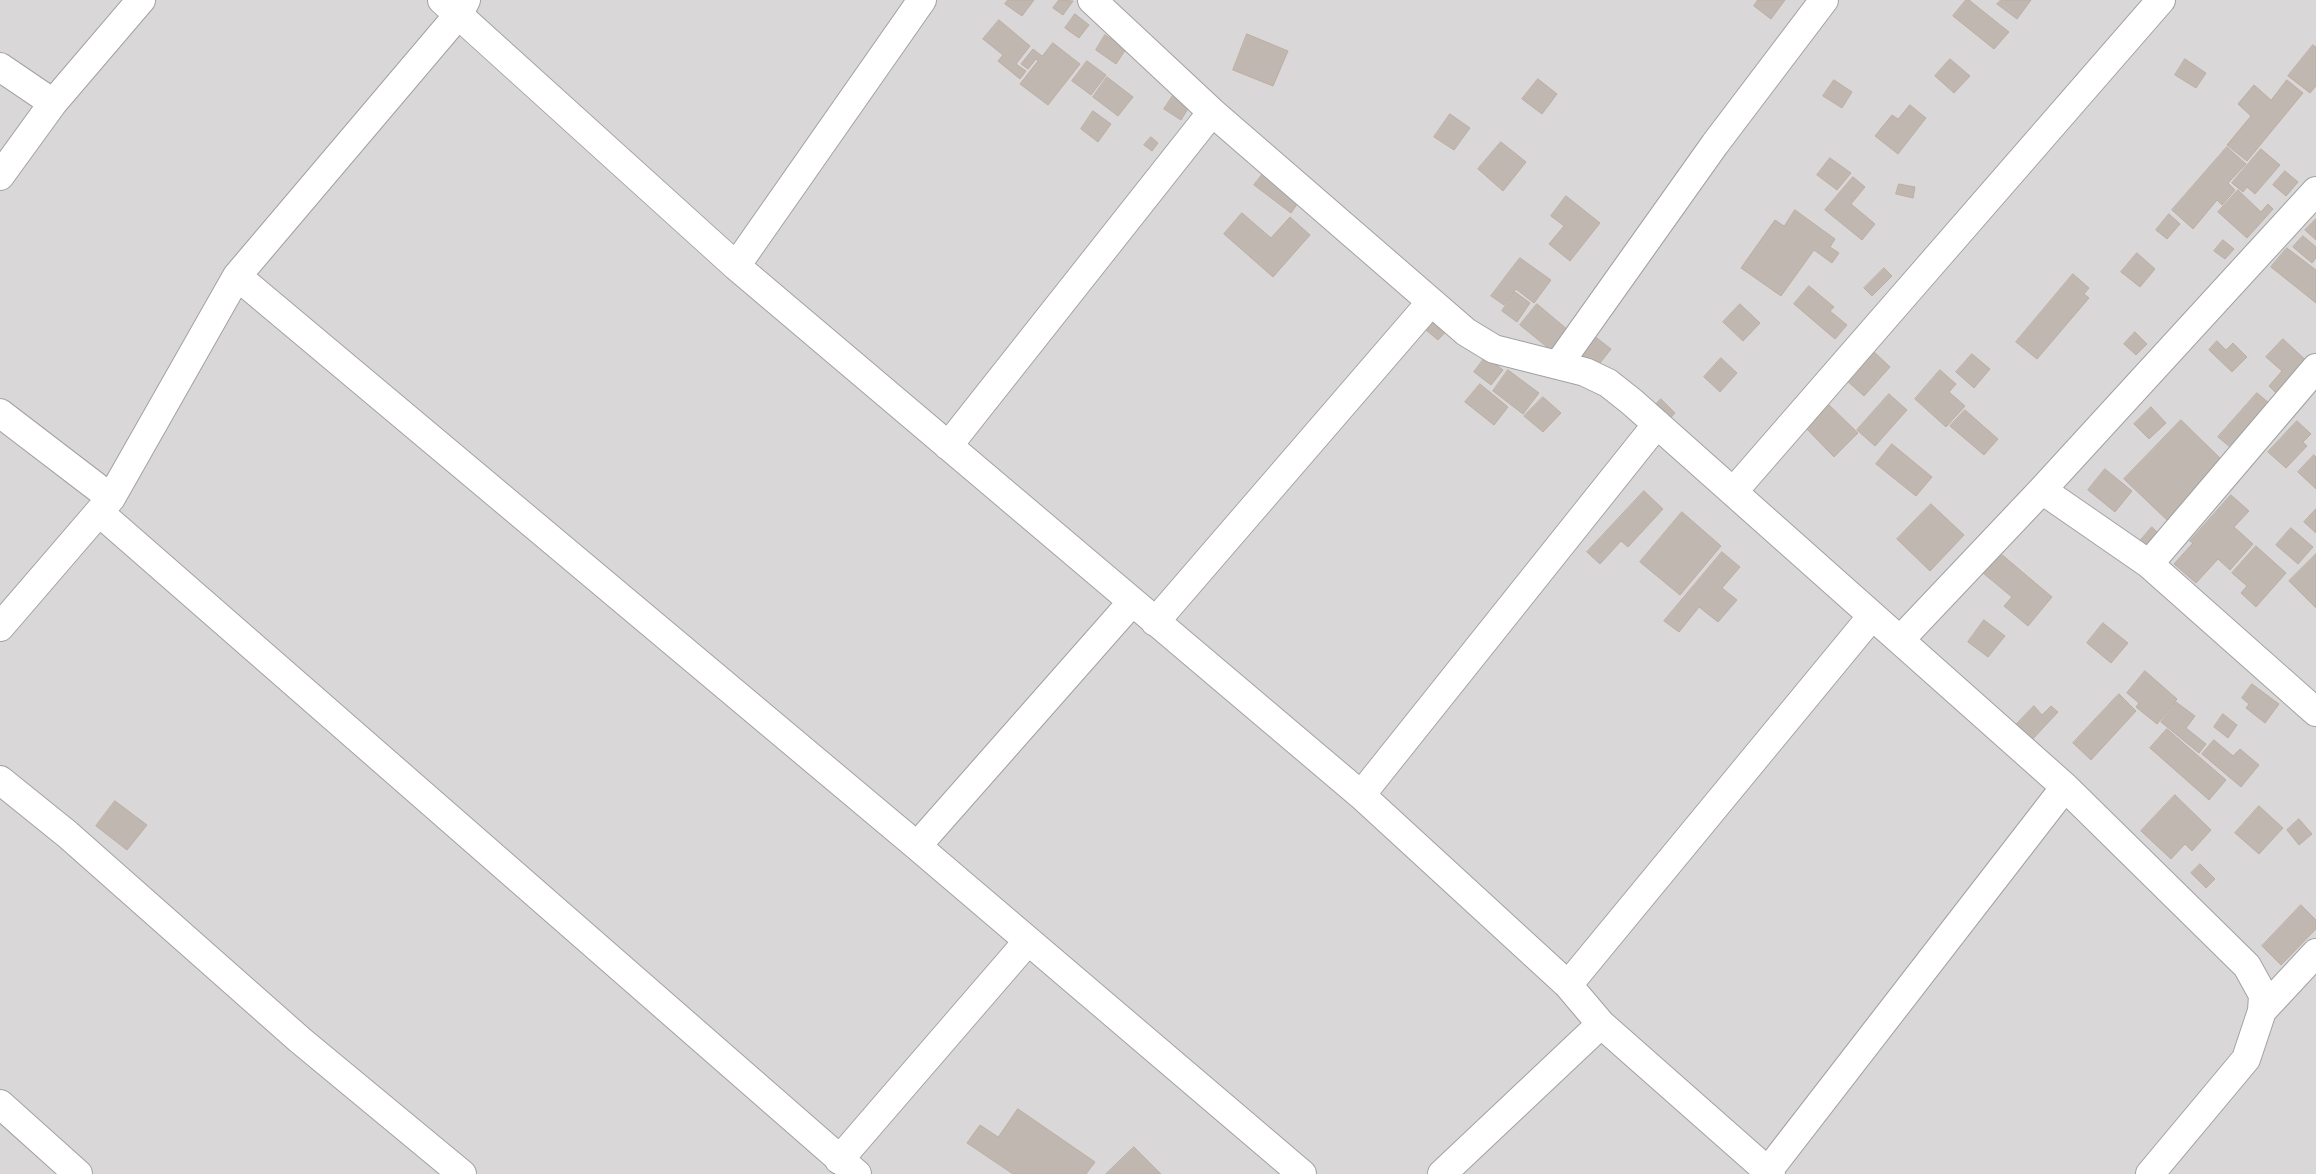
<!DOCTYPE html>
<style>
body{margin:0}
canvas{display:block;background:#ece8e0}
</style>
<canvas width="2316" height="1174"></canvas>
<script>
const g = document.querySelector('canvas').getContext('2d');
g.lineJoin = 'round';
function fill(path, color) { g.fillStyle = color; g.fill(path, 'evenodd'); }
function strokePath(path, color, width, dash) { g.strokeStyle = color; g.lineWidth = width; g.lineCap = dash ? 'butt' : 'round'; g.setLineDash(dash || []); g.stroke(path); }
const residential = new Path2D(`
 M0,0H2316V1174H0Z`);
const building = new Path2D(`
 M1008,0H1034L1022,16L1005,4Z
 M1059,0L1073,1L1063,15L1053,8Z
 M1758,0H1785L1771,19L1754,6Z
 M1966,0H1969L2009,32L1994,49L1953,16Z
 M2001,0H2031L2017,19L1997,4Z
 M1075,14L1089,25L1079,38L1065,28Z
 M999,20L1030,46L1016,64L1026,71L1020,79L998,61L1003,55L983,39Z
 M1247,34L1288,51L1273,86L1233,70Z
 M1105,35L1126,49L1116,64L1096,50Z
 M1053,43L1080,64L1048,105L1020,84L1038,61L1036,59L1028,69L1021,64L1033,49L1042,56Z
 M2313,45L2316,47V86L2310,93L2288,76Z
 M1950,59L1970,76L1954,93L1935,76Z
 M2185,59L2206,73L2196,88L2175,75Z
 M1087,61L1106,75L1091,95L1072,81Z
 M1107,77L1133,97L1118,116L1093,97Z
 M1538,79L1557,94L1542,114L1522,99Z
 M1834,80L1852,92L1842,108L1823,96Z
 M2287,80L2303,93L2247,161L2227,145L2251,116L2238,104L2254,85L2271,100Z
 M1176,91L1192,102L1181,120L1164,109Z
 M1910,105L1926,118L1898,154L1875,136L1892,115L1898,119Z
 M1093,111L1111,124L1098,142L1081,129Z
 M1450,114L1470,128L1454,150L1434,137Z
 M1151,137L1158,143L1152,151L1144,145Z
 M1501,142L1526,162L1503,191L1478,169Z
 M2227,147L2246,164L2228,183L2235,190L2222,205L2217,200L2193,229L2172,210Z
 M2261,149L2280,165L2255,194L2247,187L2243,192L2232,183Z
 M1830,158L1851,173L1837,190L1817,175Z
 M1269,166L1304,194L1291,213L1254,185Z
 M2285,171L2298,182L2286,196L2273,185Z
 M1853,177L1865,187L1851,204L1875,224L1862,240L1825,210Z
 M1899,184L1915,187L1913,198L1896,194Z
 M2238,190L2261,212L2268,204L2273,209L2247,238L2218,212Z
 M1566,196L1600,223L1570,261L1549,244L1564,226L1551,216Z
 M1795,210L1835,239L1830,247L1839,253L1832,263L1814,250L1781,296L1741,268L1775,220L1784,226Z
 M1242,213L1271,238L1290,217L1310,235L1273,277L1224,234Z
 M2169,214L2180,224L2167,239L2156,230Z
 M2316,219V240L2305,230Z
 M2303,236L2316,247V258L2312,263L2293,247Z
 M2223,240L2234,249L2225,259L2214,251Z
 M2287,248L2316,270V303L2271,267Z
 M2137,253L2155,269L2140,287L2121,272Z
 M1520,258L1551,280L1534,303L1516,289L1504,305L1491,296Z
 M1884,268L1892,276L1872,296L1864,288Z
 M2073,274L2089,288L2084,294L2089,298L2037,359L2016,342Z
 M1809,286L1834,307L1830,311L1847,325L1835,339L1794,304Z
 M1515,292L1530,303L1517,322L1502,311Z
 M1537,304L1568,330L1552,351L1520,325Z
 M1740,304L1760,323L1743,341L1723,322Z
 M1438,315L1451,326L1438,340L1426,330Z
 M2135,332L2147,344L2136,355L2124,344Z
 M1593,335L1611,349L1593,372L1575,358Z
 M2283,339L2311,365L2281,398L2269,386L2282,371L2266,357Z
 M2217,341L2226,350L2233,343L2247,357L2232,372L2209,350Z
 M1871,349L1890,367L1864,396L1845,379Z
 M1972,354L1990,369L1974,388L1956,372Z
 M1486,356L1503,370L1491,385L1474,372Z
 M1721,358L1737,373L1720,392L1704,377Z
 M1508,370L1539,393L1523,414L1493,391Z
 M1940,370L1956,384L1949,392L1965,406L1946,427L1915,399Z
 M1480,384L1508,407L1494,425L1465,402Z
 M2257,393L2275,408L2236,452L2218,437Z
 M1889,394L1907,410L1875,446L1857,430Z
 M1543,397L1561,413L1543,432L1524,416Z
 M1661,399L1675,413L1663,426L1649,412Z
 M1826,402L1858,433L1834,457L1803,425Z
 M2151,407L2166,423L2149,439L2134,424Z
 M1965,410L1998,439L1984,455L1950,426Z
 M2181,420L2224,462L2167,520L2124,479Z
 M2297,421L2311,434L2303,442L2307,446L2286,468L2268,452Z
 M1892,444L1932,477L1916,496L1876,464Z
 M2314,455L2316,457V489L2298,472Z
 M2105,469L2132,491L2115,512L2088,490Z
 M1644,491L1663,509L1628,547L1621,541L1600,564L1587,552Z
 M2231,495L2249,511L2234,527L2253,544L2230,570L2218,559L2196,583L2174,564L2193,543L2190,541Z
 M1931,504L1964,535L1930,571L1897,539Z
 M2316,509V533L2304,522Z
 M1682,512L1721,546L1680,595L1640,562Z
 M2152,527L2162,537L2149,551L2139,542Z
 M2291,528L2313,547L2298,564L2276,545Z
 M2256,546L2286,573L2256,607L2241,593L2247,586L2232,573Z
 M1994,548L2052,597L2028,626L2004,606L2012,597L1977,568Z
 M1722,552L1740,567L1722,588L1737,600L1718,622L1699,607L1679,632L1664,621Z
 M2316,554V608L2289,581Z
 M1984,620L2005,636L1988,657L1968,642Z
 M2103,623L2128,643L2111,663L2087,643Z
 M2145,671L2177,699L2157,724L2136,707L2139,703L2127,693Z
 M2252,684L2279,704L2265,723L2246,708L2249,704L2242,698Z
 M2119,694L2136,711L2091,760L2073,743Z
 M2176,702L2195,716L2186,728L2206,744L2199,753L2161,722Z
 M2034,706L2042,715L2051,706L2058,712L2029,743L2013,728Z
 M2223,714L2237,725L2228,738L2214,727Z
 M2167,729L2226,780L2209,800L2150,748Z
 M2214,740L2233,756L2240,749L2259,765L2241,787L2202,754Z
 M2175,795L2211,830L2192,851L2185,844L2171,859L2141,831Z
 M115,801L147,825L127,850L96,826Z
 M2259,806L2283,828L2259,854L2235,833Z
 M2299,819L2312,834L2299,845L2287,830Z
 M2200,864L2215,879L2206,888L2191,873Z
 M2301,905L2316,920V929L2281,965L2262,946Z
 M1018,1109L1095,1162L1086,1174H1013L967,1143L980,1125L998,1137Z
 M1134,1147L1161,1174H1106Z`);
const minor = new Path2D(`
 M442,0L736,266L1361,795L1568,985L1601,1024L1771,1174
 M1092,0L1212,112L1466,332L1494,349L1585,372L1608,383L1632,402L2065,787L2247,966L2263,995L2262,1011L2246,1059L2150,1174
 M0,67L53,103
 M0,176L53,103L141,0
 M736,266L922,0
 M237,276L917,846L1302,1174
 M1558,365L1715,144L1824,0
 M0,413L111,498
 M948,446L1212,112
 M2042,490L2149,564L2316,712
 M1733,492L2161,0
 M100,513L857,1174
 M2149,564L2316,368
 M1155,622L1431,302
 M0,627L111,498L237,276L459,14L466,0
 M1900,640L2042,490L2316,191
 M0,780L67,834L300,1040L462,1174
 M1361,795L1657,424
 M917,846L1132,602
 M1568,985L1872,616
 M2262,1011L2316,953
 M0,1104L78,1174
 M839,1160L1028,941
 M1768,1171L2065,787
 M1442,1174L1601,1024`);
fill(residential, '#d9d7d8');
fill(building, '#c0b7b0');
strokePath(building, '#bdaea3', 1);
strokePath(minor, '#a2a2a2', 30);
strokePath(minor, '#fff', 28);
</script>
